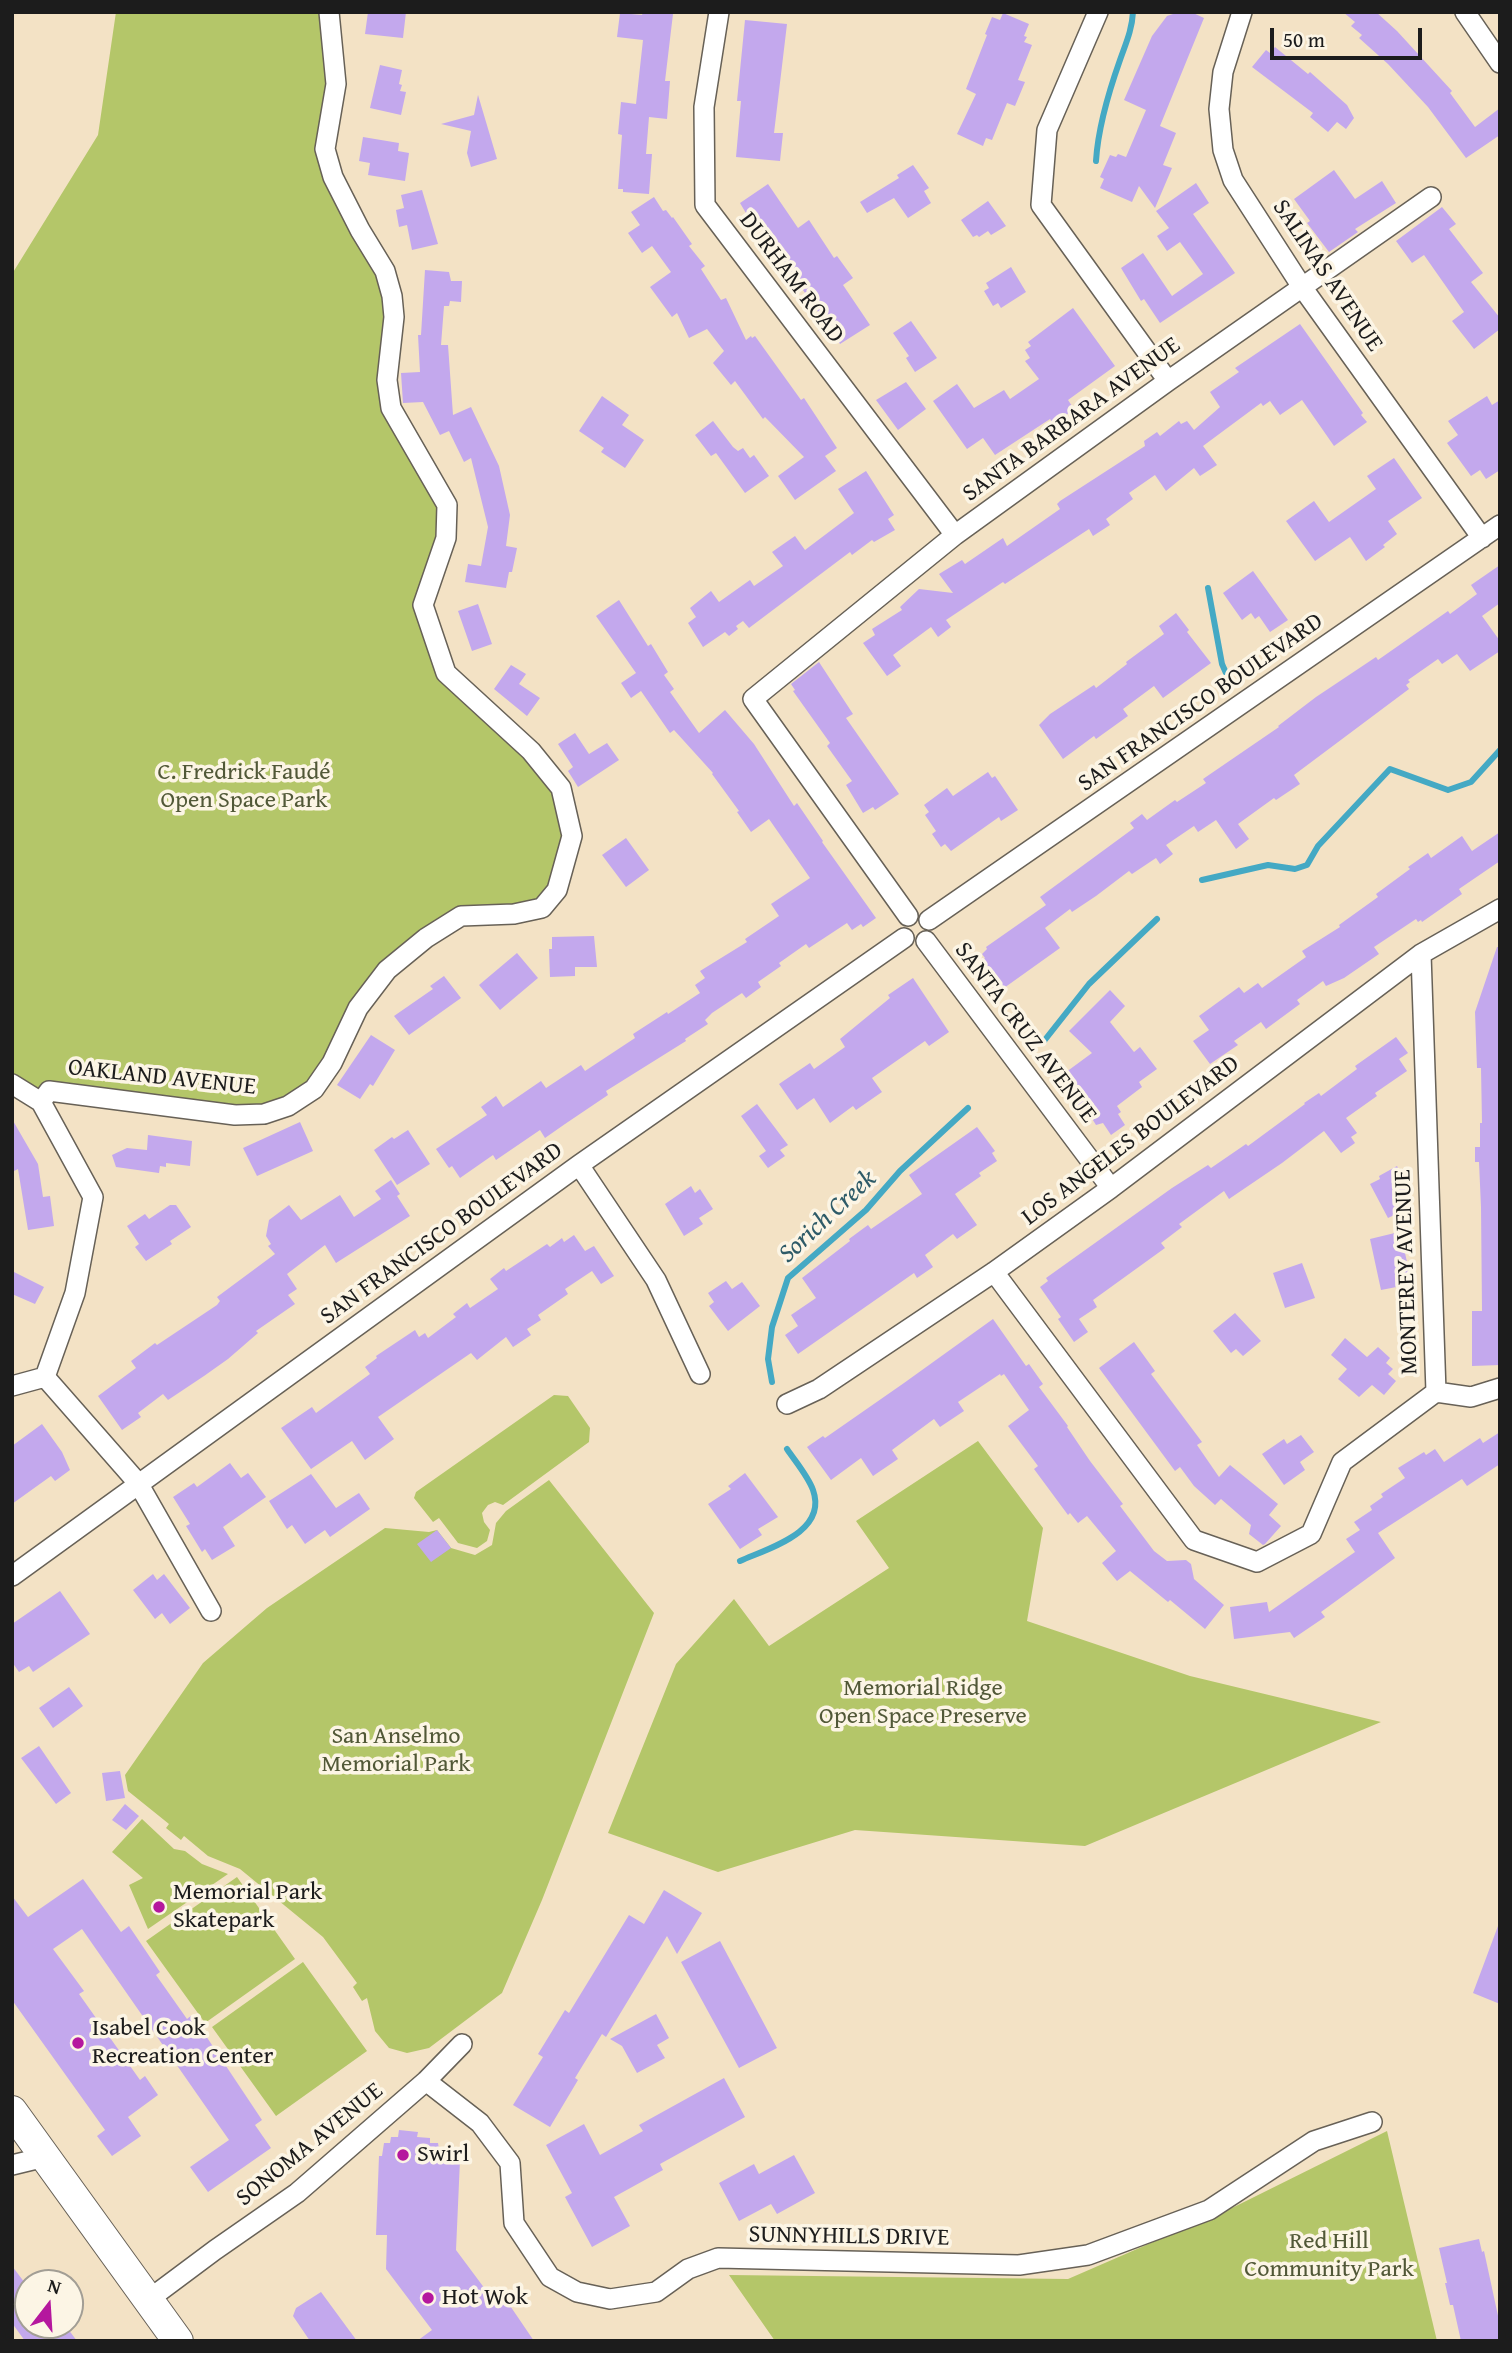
<!DOCTYPE html>
<meta charset="utf-8">
<style>
body{margin:0}
#map{position:relative;width:1512px;height:2353px;overflow:hidden;background:#f3e2c5;font-family:"Gentium Book Plus",serif}
canvas{display:block}
.frame{position:absolute;inset:0;border:14px solid #1c1c1c;pointer-events:none}
.north{position:absolute;left:14px;top:2269px;width:70px;height:70px;box-sizing:border-box;background:#fcf5e5;border:2px solid #a29e95;border-radius:50%;rotate:17deg;font-size:19px;font-weight:700;line-height:28px;text-align:center;color:#1c1c1c}
.north::after{content:'';display:block;margin:auto;width:24px;height:32px;background:#b5179e;clip-path:polygon(50% 0,100% 100%,50% 72%,0 100%)}
.scale{position:absolute;left:1270px;top:28px;width:152px;height:32px;box-sizing:border-box;border:4px solid #1c1c1c;border-top:0;padding-left:9px;font-size:21px;line-height:24px;white-space:nowrap;color:#1c1c1c;-webkit-text-stroke:5px #fcf5e5;paint-order:stroke}
</style>
<div id="map">
<canvas width="1512" height="2353"></canvas>
<div class="frame"></div>
<div class="north">N</div>
<div class="scale">50 m</div>
</div>
<script>
const g = document.querySelector('canvas').getContext('2d');
g.lineJoin = 'round';
function fill(path, color) { g.fillStyle = color; g.fill(path, 'evenodd'); }
function strokePath(path, color, width, dash) { g.strokeStyle = color; g.lineWidth = width; g.lineCap = dash ? 'butt' : 'round'; g.setLineDash(dash || []); g.stroke(path); }
function write(font, color, halo, rows, align = 'center') {
  g.font = font + ' "Gentium Book Plus",serif'; g.lineWidth = 7; g.setLineDash([]); g.textBaseline = 'middle'; g.strokeStyle = halo; g.fillStyle = color; for (const [text, x, y, turn = 0] of rows) {
    g.save(); g.translate(x, y); g.rotate((+turn || 0) * Math.PI / 180); g.textAlign = isNaN(turn) ? turn : align; if (halo) g.strokeText(text, 0, 0); g.fillText(text, 0, 0); g.restore();
  }
}
const green = new Path2D(`
 M116,12H329L325,149L385,271L387,380L447,505L423,605L446,673L561,788L572,836L542,908L461,916L387,970L314,1089L264,1114L49,1091L41,1102L12,1084V274L98,135Z
 M554,1395L568,1396L590,1428L589,1442L503,1505L495,1502L488,1505L482,1513L484,1522L490,1530L487,1541L477,1548L458,1543L439,1518L433,1522L414,1498L416,1492Z
 M978,1441L1043,1528L1027,1621L1190,1676L1381,1722L1085,1846L855,1830L718,1872L608,1833L676,1664L734,1599L769,1646L889,1568L856,1521Z
 M549,1480L654,1613L542,1900L502,1993L429,2048L407,2053L389,2048L375,2031L367,1998L362,2001L353,1987L357,1983L323,1937L240,1869L208,1856L184,1836L181,1840L166,1828L169,1824L128,1791L125,1775L203,1663L267,1608L385,1528L429,1532L437,1530L451,1548L475,1555L492,1545L496,1523L506,1511Z
 M142,1819L174,1849L185,1851L202,1864L228,1874L148,1929L129,1885L143,1878L112,1852Z
 M237,1877L295,1959L205,2023L146,1941Z
 M303,1962L367,2051L276,2116L212,2027Z
 M1387,2131L1437,2341H775L729,2275L1068,2279L1236,2206Z`);
const stream = new Path2D(`
 M1096,161C1098,128 1109,91 1120,60C1126,43 1132,30 1133,12
 M1208,588L1222,664L1230,682
 M1202,880L1268,865L1295,869L1307,865L1318,846L1390,769L1448,790L1471,782L1500,750
 M1044,1041L1089,984L1157,919
 M772,1382L768,1359L772,1327L788,1278L866,1210L900,1171L968,1108
 M740,1561C769,1548 828,1532 813,1490C808,1476 795,1461 787,1449`);
const building = new Path2D(`
 M368,12H406L403,38L365,34Z
 M643,12L673,14L665,81H670L667,119L649,117L646,154H652L649,194L623,192V189H618L622,135L618,134L621,102L636,104L643,40L617,37L620,13L642,15Z
 M1179,12H1191L1204,18L1160,126L1176,133L1163,165L1172,168L1155,208L1139,186L1132,202L1100,188L1104,179L1100,177L1110,155L1116,157L1118,154L1126,157L1146,110L1124,100L1152,36L1167,16Z
 M1343,12H1376L1397,31L1452,91L1450,93L1475,127L1500,108V135L1466,158L1428,107L1388,64L1359,38L1362,35L1351,26L1355,22Z
 M1003,13L1029,24L1024,36L1027,37L1024,42L1032,45L1018,80L1025,82L1015,106L1007,103L992,140L986,138L983,146L957,134L976,94L966,89L987,35L985,34L992,17L1000,20Z
 M745,20L787,24L774,133H783L780,161L736,157L741,101H737Z
 M1275,47L1308,74L1310,72L1347,105L1354,118L1346,129L1337,122L1328,132L1310,117L1313,113L1252,67L1266,50L1270,53Z
 M380,65L402,70L399,84L402,85L400,91L406,92L401,115L370,108Z
 M478,95L497,159L471,167L467,153L471,131L441,124L474,115Z
 M363,137L399,143L398,151L409,153L405,181L368,175L370,163L359,161Z
 M913,165L929,188L924,191L931,203L908,218L894,198L867,213L860,202L899,178L897,175Z
 M1334,170L1355,199L1382,181L1396,203L1355,229L1358,232L1329,252L1307,223L1310,221L1294,199Z
 M1196,183L1209,203L1193,214L1235,273L1160,323L1144,299L1141,301L1121,268L1143,253L1172,296L1203,274L1180,242L1167,251L1157,236L1169,228L1156,211Z
 M768,184L798,228L809,220L834,258L837,256L853,278L843,285L870,325L840,344L757,223L753,225L740,203Z
 M422,190L438,244L412,250L407,225L399,227L396,210L404,208L401,195Z
 M654,197L663,211L666,210L672,218L673,217L692,244L689,246L705,266L701,269L721,300L726,298L746,340L751,336L752,338L755,336L801,400L804,398L837,448L825,456L836,471L795,500L778,476L804,457L765,417L763,419L735,381L731,385L713,363L724,351L707,329L689,338L677,313L672,317L650,287L671,272L652,246L642,253L628,233L640,225L631,212Z
 M988,201L1006,226L991,235L988,231L979,237L977,235L973,237L961,220Z
 M1442,207L1456,224L1449,229L1483,273L1471,282L1500,318V329L1474,349L1452,321L1464,312L1424,255L1412,263L1396,241Z
 M1011,267L1026,292L1001,308L998,303L993,306L984,291L989,288L986,283Z
 M425,270L449,272L451,281H462L461,302L450,301L449,306H444L441,345H448L453,415L471,407L499,466L510,515L506,546L517,548L512,572H509L506,588L465,582L468,564L481,566L488,527L471,458L464,462L449,431L440,435L423,402L403,403L401,373L420,372L418,335H421Z
 M1073,308L1115,366L1068,400L1074,409L1054,424L1050,419L995,455L983,438L967,449L933,401L957,384L974,408L1004,390L1010,399L1039,379L1025,361L1030,358L1025,350L1031,346L1028,342Z
 M911,321L937,358L915,372L906,358L909,356L893,333Z
 M1300,324L1363,413L1361,415L1367,422L1334,446L1302,400L1280,415L1270,401L1263,406L1261,403L1203,446L1217,465L1200,476L1194,468L1166,491L1155,475L1129,493L1133,499L1106,519L1110,525L1093,536L1089,529L1005,584L1003,582L946,620L951,627L938,637L931,627L893,655L901,666L887,676L863,643L875,635L872,629L902,610L900,607L919,589L953,593L939,574L962,560L965,564L1003,538L1007,546L1060,509L1057,504L1060,501L1145,446L1144,441L1157,432L1160,436L1179,421L1181,424L1187,421L1194,430L1220,407L1210,392L1239,372L1235,368Z
 M906,382L926,409L898,430L876,400Z
 M602,396L629,415L622,425L644,440L625,468L601,452L604,448L579,431Z
 M1487,396L1492,405L1500,400V470L1486,479L1480,470L1471,476L1447,443L1458,435L1448,421Z
 M713,421L733,447L738,451L743,448L750,458L754,455L769,476L745,493L716,453L711,456L695,435Z
 M1394,458L1422,498L1388,521L1397,534L1383,545L1385,547L1366,561L1350,537L1315,561L1286,521L1314,501L1329,522L1376,489L1367,476Z
 M866,471L894,515L888,519L895,530L874,542L872,540L852,555L850,552L749,628L743,621L736,626L738,629L729,636L725,632L703,647L688,623L696,617L690,608L711,591L719,602L750,580L754,586L783,566L772,552L795,536L805,550L854,513L838,489Z
 M1500,565V603L1482,616L1500,641V651L1470,671L1457,654L1442,664L1438,659L1408,680L1410,682L1406,685L1409,689L1294,775L1300,784L1276,800L1274,798L1238,824L1249,839L1236,849L1216,820L1198,832L1194,826L1166,845L1173,854L1160,864L1156,858L1132,874L1129,871L1096,896L1072,912L1070,909L1045,928L1060,948L997,993L977,965L985,958L982,954L987,949L986,947L1046,905L1040,897L1134,828L1130,823L1142,814L1147,820L1175,800L1177,802L1206,783L1203,779L1279,727L1278,726L1316,697L1376,657L1378,660L1448,611L1450,614L1477,594L1471,585Z
 M1253,571L1288,620L1270,632L1259,616L1255,619L1251,613L1242,620L1223,593Z
 M619,600L648,646L651,644L668,672L664,675L674,689L670,692L699,733L725,710L754,744L794,806L797,803L823,841L822,842L876,918L863,927L861,924L852,930L847,923L809,948L806,944L779,963L781,966L758,982L761,987L746,998L742,993L712,1013L705,1020L708,1024L685,1039L686,1041L606,1091L608,1095L565,1124L545,1138L540,1130L496,1160L493,1155L460,1178L452,1166L449,1168L436,1149L487,1115L481,1107L496,1096L503,1107L541,1081L546,1088L581,1065L585,1071L635,1038L633,1034L667,1012L668,1014L700,993L695,985L705,978L700,971L747,942L745,939L779,916L771,904L810,878L769,819L751,832L737,812L739,811L712,774L713,773L674,730L670,733L641,691L631,698L621,683L636,673L596,616Z
 M478,604L492,644L472,651L458,611Z
 M1176,613L1189,630L1187,632L1211,663L1163,698L1154,686L1123,709L1128,716L1096,739L1094,736L1063,759L1039,725L1050,714L1094,685L1096,688L1127,664L1126,662L1164,634L1159,626Z
 M819,662L853,714L846,718L899,794L875,810L873,807L863,813L846,785L852,781L827,746L830,743L793,691L795,690L791,684Z
 M511,665L526,674L519,684L540,698L527,716L494,689Z
 M575,733L589,754L607,743L619,760L578,787L568,771L573,767L558,744Z
 M988,772L992,778L995,776L1018,810L1001,821L999,817L951,851L945,844L941,847L932,834L936,831L925,815L929,812L924,805L947,788L953,796Z
 M1500,832V861L1459,889L1462,894L1422,922L1421,920L1418,922L1416,919L1374,947L1379,954L1344,978L1326,986L1323,981L1297,1000L1300,1004L1266,1029L1261,1022L1234,1041L1238,1045L1210,1064L1193,1041L1209,1030L1199,1016L1239,987L1244,993L1258,983L1262,988L1306,957L1302,951L1340,927L1339,925L1378,897L1376,894L1410,869L1408,867L1428,853L1431,858L1462,836L1472,851Z
 M626,838L649,870L626,887L602,855Z
 M594,936L597,967H575V976L550,977L549,949H552V937Z
 M1497,947H1500V1365L1472,1366V1311H1482L1481,1207L1479,1162H1475V1147H1480V1123H1482L1481,1068H1477L1475,1012Z
 M517,953L538,978L500,1010L479,985Z
 M444,976L461,998L409,1035L394,1016L433,989L430,986Z
 M913,978L949,1032L929,1046L925,1041L872,1078L882,1092L856,1110L853,1106L830,1123L814,1098L797,1110L779,1084L810,1063L814,1069L845,1047L840,1039L890,998L888,995Z
 M1110,990L1125,1006L1110,1022L1134,1052L1140,1047L1157,1069L1139,1082L1142,1087L1117,1106L1121,1112L1118,1114L1125,1125L1111,1135L1103,1123L1096,1125L1091,1117L1085,1121L1058,1078L1092,1053L1069,1031Z
 M371,1035L395,1050L373,1086L370,1084L360,1099L337,1085Z
 M1396,1037L1408,1053L1399,1059L1407,1071L1375,1093L1377,1096L1346,1118L1357,1133L1351,1137L1355,1143L1341,1153L1324,1131L1282,1163L1229,1199L1224,1191L1179,1224L1182,1227L1161,1243L1165,1248L1093,1300L1097,1307L1079,1319L1088,1332L1074,1342L1058,1319L1061,1317L1040,1287L1048,1281L1046,1278L1172,1188L1208,1165L1211,1168L1246,1144L1248,1146L1305,1104L1304,1103L1319,1093L1321,1096L1357,1069L1355,1066Z
 M757,1104L788,1145L780,1150L785,1156L768,1168L759,1156L766,1151L741,1116Z
 M12,1119L38,1164L43,1197L50,1196L54,1226L28,1230L18,1169L12,1172Z
 M300,1122L313,1151L257,1176L243,1148Z
 M977,1127L995,1151L992,1153L997,1161L979,1173L981,1176L955,1194L977,1225L957,1239L953,1234L925,1255L933,1267L917,1278L914,1273L798,1354L785,1335L798,1326L791,1315L816,1298L802,1278L850,1241L849,1239L868,1225L871,1229L922,1194L909,1175Z
 M408,1130L430,1164L397,1185L374,1150L392,1137L394,1139Z
 M148,1135L192,1141L190,1166L166,1163V1167L160,1166L159,1173L116,1167L112,1155L127,1148L147,1150Z
 M1397,1166L1409,1190L1403,1193L1411,1207L1388,1218L1370,1184L1380,1179L1379,1176Z
 M391,1180L400,1194L397,1196L410,1216L336,1263L325,1245L287,1274L297,1289L288,1295L295,1304L256,1331L258,1333L228,1359L204,1376L168,1400L163,1394L138,1413L141,1417L122,1430L98,1396L136,1368L131,1361L155,1343L157,1345L217,1305L220,1301L217,1297L275,1254L268,1246L271,1244L266,1236L269,1220L289,1205L301,1220L340,1195L354,1217L381,1199L375,1191Z
 M691,1186L695,1193L700,1189L713,1209L699,1218L703,1224L684,1236L665,1204Z
 M170,1205H176L191,1227L170,1241L172,1244L146,1261L135,1247L139,1244L127,1226L145,1214L149,1219Z
 M1403,1231L1409,1252L1405,1253L1412,1284L1381,1290L1370,1239Z
 M574,1235L585,1251L594,1246L614,1276L601,1284L592,1271L565,1289L568,1294L538,1315L541,1320L527,1329L531,1335L513,1347L506,1337L477,1360L471,1353L378,1417L394,1439L365,1460L352,1441L311,1469L281,1428L312,1407L316,1413L370,1374L365,1367L377,1358L376,1356L415,1330L419,1337L425,1333L428,1338L456,1317L453,1314L467,1303L470,1308L498,1289L490,1279L504,1268L506,1271L547,1244L550,1247L562,1238L564,1242Z
 M1302,1263L1315,1298L1285,1308L1273,1273Z
 M12,1271L44,1287L35,1304L12,1294Z
 M726,1281L732,1289L742,1282L760,1306L728,1331L709,1306L714,1302L708,1293Z
 M1235,1313L1261,1341L1243,1356L1236,1349L1231,1353L1213,1331Z
 M993,1319L1026,1366L1029,1364L1043,1384L1039,1387L1068,1426L1067,1427L1090,1461L1123,1504L1120,1506L1154,1551L1167,1561L1186,1560L1191,1564L1194,1579L1224,1605L1205,1629L1170,1600L1168,1602L1130,1571L1117,1581L1102,1563L1116,1551L1087,1516L1078,1523L1070,1513L1068,1515L1034,1469L1038,1466L1008,1426L1029,1410L1004,1374L1001,1376L1000,1374L958,1402L964,1411L940,1427L934,1419L892,1450L898,1459L873,1476L861,1458L831,1480L807,1447L823,1436L825,1438L904,1383Z
 M1345,1338L1367,1357L1378,1347L1390,1358L1386,1363L1393,1369L1388,1374L1396,1381L1384,1395L1372,1385L1359,1397L1338,1379L1347,1369L1331,1355Z
 M1134,1342L1155,1371L1151,1374L1202,1442L1197,1445L1219,1477L1230,1465L1278,1504L1269,1515L1281,1526L1265,1544L1263,1545L1249,1534L1251,1525L1221,1499L1215,1505L1194,1486L1180,1467L1175,1471L1099,1368Z
 M42,1424L62,1452L70,1470L55,1481L51,1476L12,1504V1446Z
 M1500,1432V1464L1467,1486L1462,1479L1378,1533L1395,1558L1321,1612L1325,1617L1294,1638L1290,1632L1234,1639L1230,1607L1267,1602L1269,1612L1355,1552L1346,1539L1360,1530L1354,1522L1372,1510L1370,1506L1383,1497L1381,1494L1405,1478L1398,1468L1424,1452L1426,1455L1435,1449L1444,1462L1480,1438L1483,1443Z
 M1301,1435L1314,1452L1300,1462L1305,1470L1284,1485L1262,1454L1284,1439L1287,1444Z
 M230,1463L241,1478L248,1473L266,1497L223,1527L235,1546L212,1560L205,1549L202,1552L186,1526L190,1524L173,1497L194,1483L197,1487Z
 M745,1473L778,1517L758,1529L762,1535L740,1549L708,1504L731,1489L728,1486Z
 M311,1474L336,1508L359,1493L370,1509L330,1537L325,1530L305,1544L292,1525L287,1529L269,1501Z
 M437,1530L451,1548L431,1562L417,1544Z
 M153,1574L157,1580L164,1574L190,1608L170,1624L162,1613L155,1619L133,1590Z
 M60,1591L90,1634L33,1672L29,1666L19,1672L12,1662V1624Z
 M69,1687L83,1706L53,1728L39,1708Z
 M39,1746L71,1793L56,1804L21,1758Z
 M120,1771L125,1798L106,1801L102,1773Z
 M125,1804L139,1816L126,1830L112,1820Z
 M83,1879L121,1932L129,1926L160,1972L156,1975L187,2019L192,2015L262,2120L255,2125L271,2148L208,2192L190,2167L229,2140L82,1929L53,1949L84,1991L79,1994L140,2080L145,2076L158,2095L128,2117L141,2136L112,2156L97,2136L105,2130L12,2000V1896L28,1917Z
 M664,1890L702,1913L677,1954L667,1936L606,2037L602,2034L575,2078L578,2080L550,2127L513,2105L543,2057L538,2054L565,2010L569,2013L629,1915L644,1924Z
 M1498,1926L1500,1927V2004L1473,1993Z
 M720,1941L777,2048L739,2068L681,1962Z
 M656,2014L669,2038L657,2045L665,2058L637,2073L622,2046L610,2039Z
 M724,2078L745,2117L660,2164L663,2170L614,2197L630,2226L592,2247L565,2197L572,2193L546,2145L584,2124L600,2155L643,2131L639,2125Z
 M399,2130L418,2132L417,2137L430,2138V2143H438L439,2149L448,2150L447,2159L460,2160L456,2250L488,2293L498,2288L534,2341H417L432,2330L386,2269L387,2235H376L379,2156H382L384,2143H390L391,2137H398Z
 M794,2155L815,2193L777,2214L771,2204L739,2221L719,2183L754,2164L759,2174Z
 M1479,2239L1482,2252L1484,2251L1500,2325V2341H1461L1453,2305H1450L1445,2283H1447L1439,2248Z
 M12,2266L28,2287V2325H65L77,2341H25L12,2323Z
 M321,2292L357,2341H310L293,2316L296,2308Z`);
const street = new Path2D(`
 M719,12L704,107L705,205L955,535
 M1098,12L1047,130L1041,205L1168,381
 M1242,12L1223,72L1219,109L1223,150L1233,180L1302,287L1482,538
 M1465,12L1500,63
 M908,916L753,699L955,535L1168,381L1431,197
 M929,920L1500,525
 M926,941L1111,1188
 M1421,954L1436,1392
 M12,1084L41,1102L93,1197L75,1293L45,1377L138,1483L211,1611
 M41,1102L49,1091L235,1115L264,1114L288,1106L314,1089L332,1063L358,1008L387,970L426,938L461,916L514,914L542,908L557,890L572,836L561,788L531,751L446,673L423,605L446,538L447,505L391,408L387,380L394,317L392,296L385,271L360,230L333,177L325,149L336,84L329,12
 M579,1165L656,1280L700,1374
 M994,1272L1194,1540L1257,1562L1311,1534L1342,1462L1436,1392
 M12,1386L45,1377
 M1436,1392L1471,1397L1500,1388
 M787,1404L819,1389L994,1272L1111,1188L1421,954L1500,909
 M12,1576L579,1165L904,938
 M426,2081L480,2123L510,2163L514,2223L550,2277L577,2292L610,2299L656,2292L688,2269L718,2258L1019,2265L1088,2255L1209,2210L1314,2141L1372,2122
 M12,2165L45,2157
 M148,2300L215,2250L297,2193L426,2081L462,2044`);
const primary = new Path2D(`
 M12,2111L178,2341`);
const markers = [
 [159,1907,7,"#b5179e"],
 [78,2043,7,"#b5179e"],
 [403,2155,7,"#b5179e"],
 [428,2298,7,"#b5179e"]
];
const streetNames = [
 ["SALINAS AVENUE",1327,276,56],
 ["DURHAM ROAD",791,278,53],
 ["SANTA BARBARA AVENUE",1072,420,-36],
 ["SAN FRANCISCO BOULEVARD",1201,703,-35],
 ["SANTA CRUZ AVENUE",1025,1033,53],
 ["OAKLAND AVENUE",162,1078,6],
 ["LOS ANGELES BOULEVARD",1131,1141,-37],
 ["SAN FRANCISCO BOULEVARD",442,1234,-36],
 ["MONTEREY AVENUE",1407,1272,-92],
 ["SONOMA AVENUE",310,2145,-39],
 ["SUNNYHILLS DRIVE",849,2237,1]
];
const parkNames = [
 ["C. Fredrick Faudé",244,773],
 ["Open Space Park",244,801],
 ["Memorial Ridge",923,1689],
 ["Open Space Preserve",923,1717],
 ["San Anselmo",396,1737],
 ["Memorial Park",396,1765],
 ["Red Hill",1329,2242],
 ["Community Park",1329,2270]
];
const poiNames = [
 ["Memorial Park",173,1893],
 ["Skatepark",173,1921],
 ["Isabel Cook",92,2029],
 ["Recreation Center",92,2057],
 ["Swirl",417,2155],
 ["Hot Wok",442,2298]
];
const waterNames = [
 ["Sorich Creek",828,1217,-43]
];
fill(green, '#b4c669');
strokePath(stream, '#44a9c4', 6);
fill(building, '#c3a8ed');
strokePath(street, '#676157', 22);
strokePath(primary, '#676157', 32);
strokePath(street, '#fff', 19);
strokePath(primary, '#fff', 30);
for (const [x, y, r, color] of markers) { const dot = new Path2D(); dot.arc(x, y, r, 0, 2 * Math.PI); g.fillStyle = color; g.fill(dot); strokePath(dot, '#fcf5e5', 2.5); }
write('24px', '#1c1c1c', '#fcf5e5', streetNames);
write('24px', '#515837', '#fcf5e5', parkNames);
write('24px', '#1c1c1c', '#fcf5e5', poiNames, 'left');
write('italic 26px', '#2e5b68', '#fcf5e5', waterNames);
</script>
